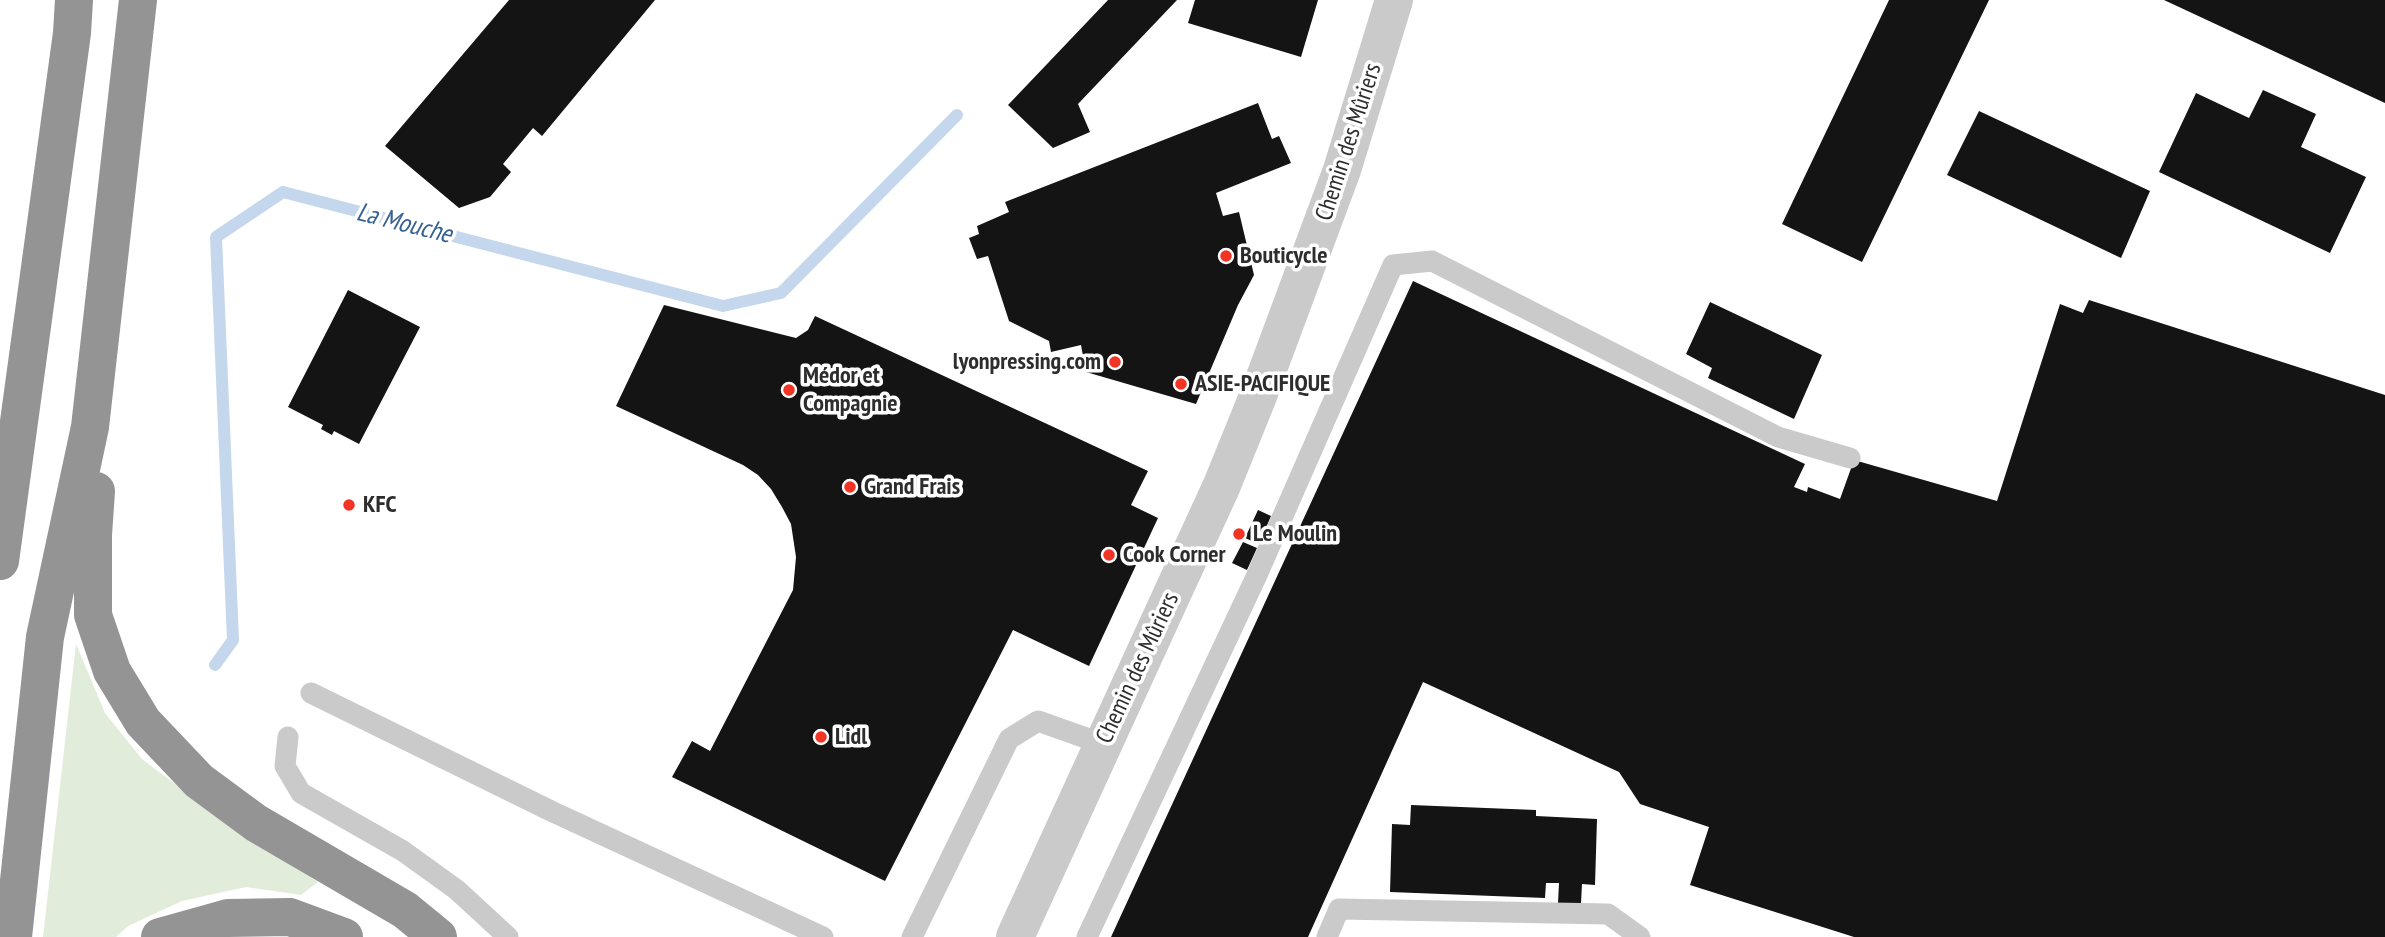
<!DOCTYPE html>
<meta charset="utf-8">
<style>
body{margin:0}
canvas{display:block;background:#fff}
</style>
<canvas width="2385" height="937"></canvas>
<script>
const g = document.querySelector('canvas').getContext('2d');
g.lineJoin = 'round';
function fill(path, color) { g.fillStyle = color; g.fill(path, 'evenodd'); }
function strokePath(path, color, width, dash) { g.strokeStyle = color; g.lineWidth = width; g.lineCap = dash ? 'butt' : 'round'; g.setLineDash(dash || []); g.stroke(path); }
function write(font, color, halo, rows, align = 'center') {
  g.font = font + ' "PT Sans Narrow",sans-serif'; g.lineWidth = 7; g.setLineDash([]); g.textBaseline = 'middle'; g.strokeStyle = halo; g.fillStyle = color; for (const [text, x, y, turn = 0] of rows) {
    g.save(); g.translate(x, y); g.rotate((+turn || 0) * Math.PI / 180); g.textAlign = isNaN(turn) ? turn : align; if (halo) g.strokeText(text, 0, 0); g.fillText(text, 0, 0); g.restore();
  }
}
const green = new Path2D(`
 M76,644L105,713L142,759L211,811L318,882L301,895L246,887L182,901L128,926L116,937H43Z`);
const stream = new Path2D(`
 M215,665L233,640L216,237L283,192L723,306L781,293L957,115`);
const building = new Path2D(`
 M509,0H655L542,136L533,128L503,164L511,172L490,197L459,208L385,146Z
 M1108,0H1177L1078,104L1090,132L1053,148L1008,105Z
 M1195,0H1318L1301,57L1188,23Z
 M1889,0H1989L1862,262L1782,224Z
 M2164,0H2385V103Z
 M2263,90L2316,114L2301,147L2366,177L2330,253L2159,172L2196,93L2249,118Z
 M1258,103L1272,139L1279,136L1291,163L1216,193L1223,216L1239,212L1254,275L1238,305L1196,404L1086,372L1081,345L1051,352L1049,341L1009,321L988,256L977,259L969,238L979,234L977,226L1009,212L1005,202Z
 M1979,111L2150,191L2121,258L1947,175Z
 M1413,281L1805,464L1794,487L1807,492L1808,487L1840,499L1854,460L1997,501L2060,304L2083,313L2089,300L2385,395V937H1854L1690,885L1709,827L1640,804L1619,772L1423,682L1308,937H1111Z
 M348,290L420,327L359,444L334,431L332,435L321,429L323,425L288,407Z
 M1710,302L1822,355L1794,419L1708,378L1712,368L1686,354Z
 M664,305L796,338L808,330L815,316L1148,471L1131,505L1158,518L1089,666L1013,630L885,881L672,777L692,741L710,751L793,590L796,557L791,524L782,507L771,489L758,475L743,465L616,406Z
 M1258,510L1271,516L1259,544L1245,538Z
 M1243,542L1257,548L1247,570L1232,563Z
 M1411,805L1536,810V816L1597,819L1595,885L1582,884L1581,903H1558L1559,883H1546L1545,898L1390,892L1392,824L1410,825Z`);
const service = new Path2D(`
 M311,693L551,811L823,937
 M288,737L285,766L301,793L403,851L457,890L508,937
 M912,937L1009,739L1038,721L1103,744
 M1087,937L1257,575L1393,265L1432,261L1778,437L1850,458
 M1327,937L1339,909L1608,914L1640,937`);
const tertiary = new Path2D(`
 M1015,937L1222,485L1258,396L1342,170L1394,0`);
const motorway = new Path2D(`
 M96,491L93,535V615L112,671L143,722L199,781L256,823L405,910L438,937
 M0,561L72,33L74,0
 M13,937L45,637L90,427L138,0
 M160,937L228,918L290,917L344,937`);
const markers = [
 [1226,256,7,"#f13423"],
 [1115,362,7,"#f13423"],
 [1181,384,7,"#f13423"],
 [789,390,7,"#f13423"],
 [850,487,7,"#f13423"],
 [349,505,7,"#f13423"],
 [1239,534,7,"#f13423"],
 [1109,555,7,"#f13423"],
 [821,737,7,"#f13423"]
];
const streetNames = [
 ["Chemin des Mûriers",1349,142,-72],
 ["Chemin des Mûriers",1138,668,-65]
];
const poiNames = [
 ["Bouticycle",1240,256],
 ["lyonpressing.com",1101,362,"right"],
 ["Médor et",803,376],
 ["Compagnie",803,404],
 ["ASIE-PACIFIQUE",1195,384],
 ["Grand Frais",864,487],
 ["KFC",363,505],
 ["Le Moulin",1253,534],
 ["Cook Corner",1123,555],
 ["Lidl",835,737]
];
const waterNames = [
 ["La Mouche",404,224,14]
];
fill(green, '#e1ecda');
strokePath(stream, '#c4d7ed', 12);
fill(building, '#141414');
strokePath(service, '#cacaca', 21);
strokePath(tertiary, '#cacaca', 38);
strokePath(motorway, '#949494', 38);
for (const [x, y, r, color] of markers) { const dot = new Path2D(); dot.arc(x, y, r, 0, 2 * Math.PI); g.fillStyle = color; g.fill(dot); strokePath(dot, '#fff', 2.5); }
write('24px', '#2d2d2d', '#fff', streetNames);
write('bold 24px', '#2d2d2d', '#fff', poiNames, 'left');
write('italic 26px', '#366194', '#fff', waterNames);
</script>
